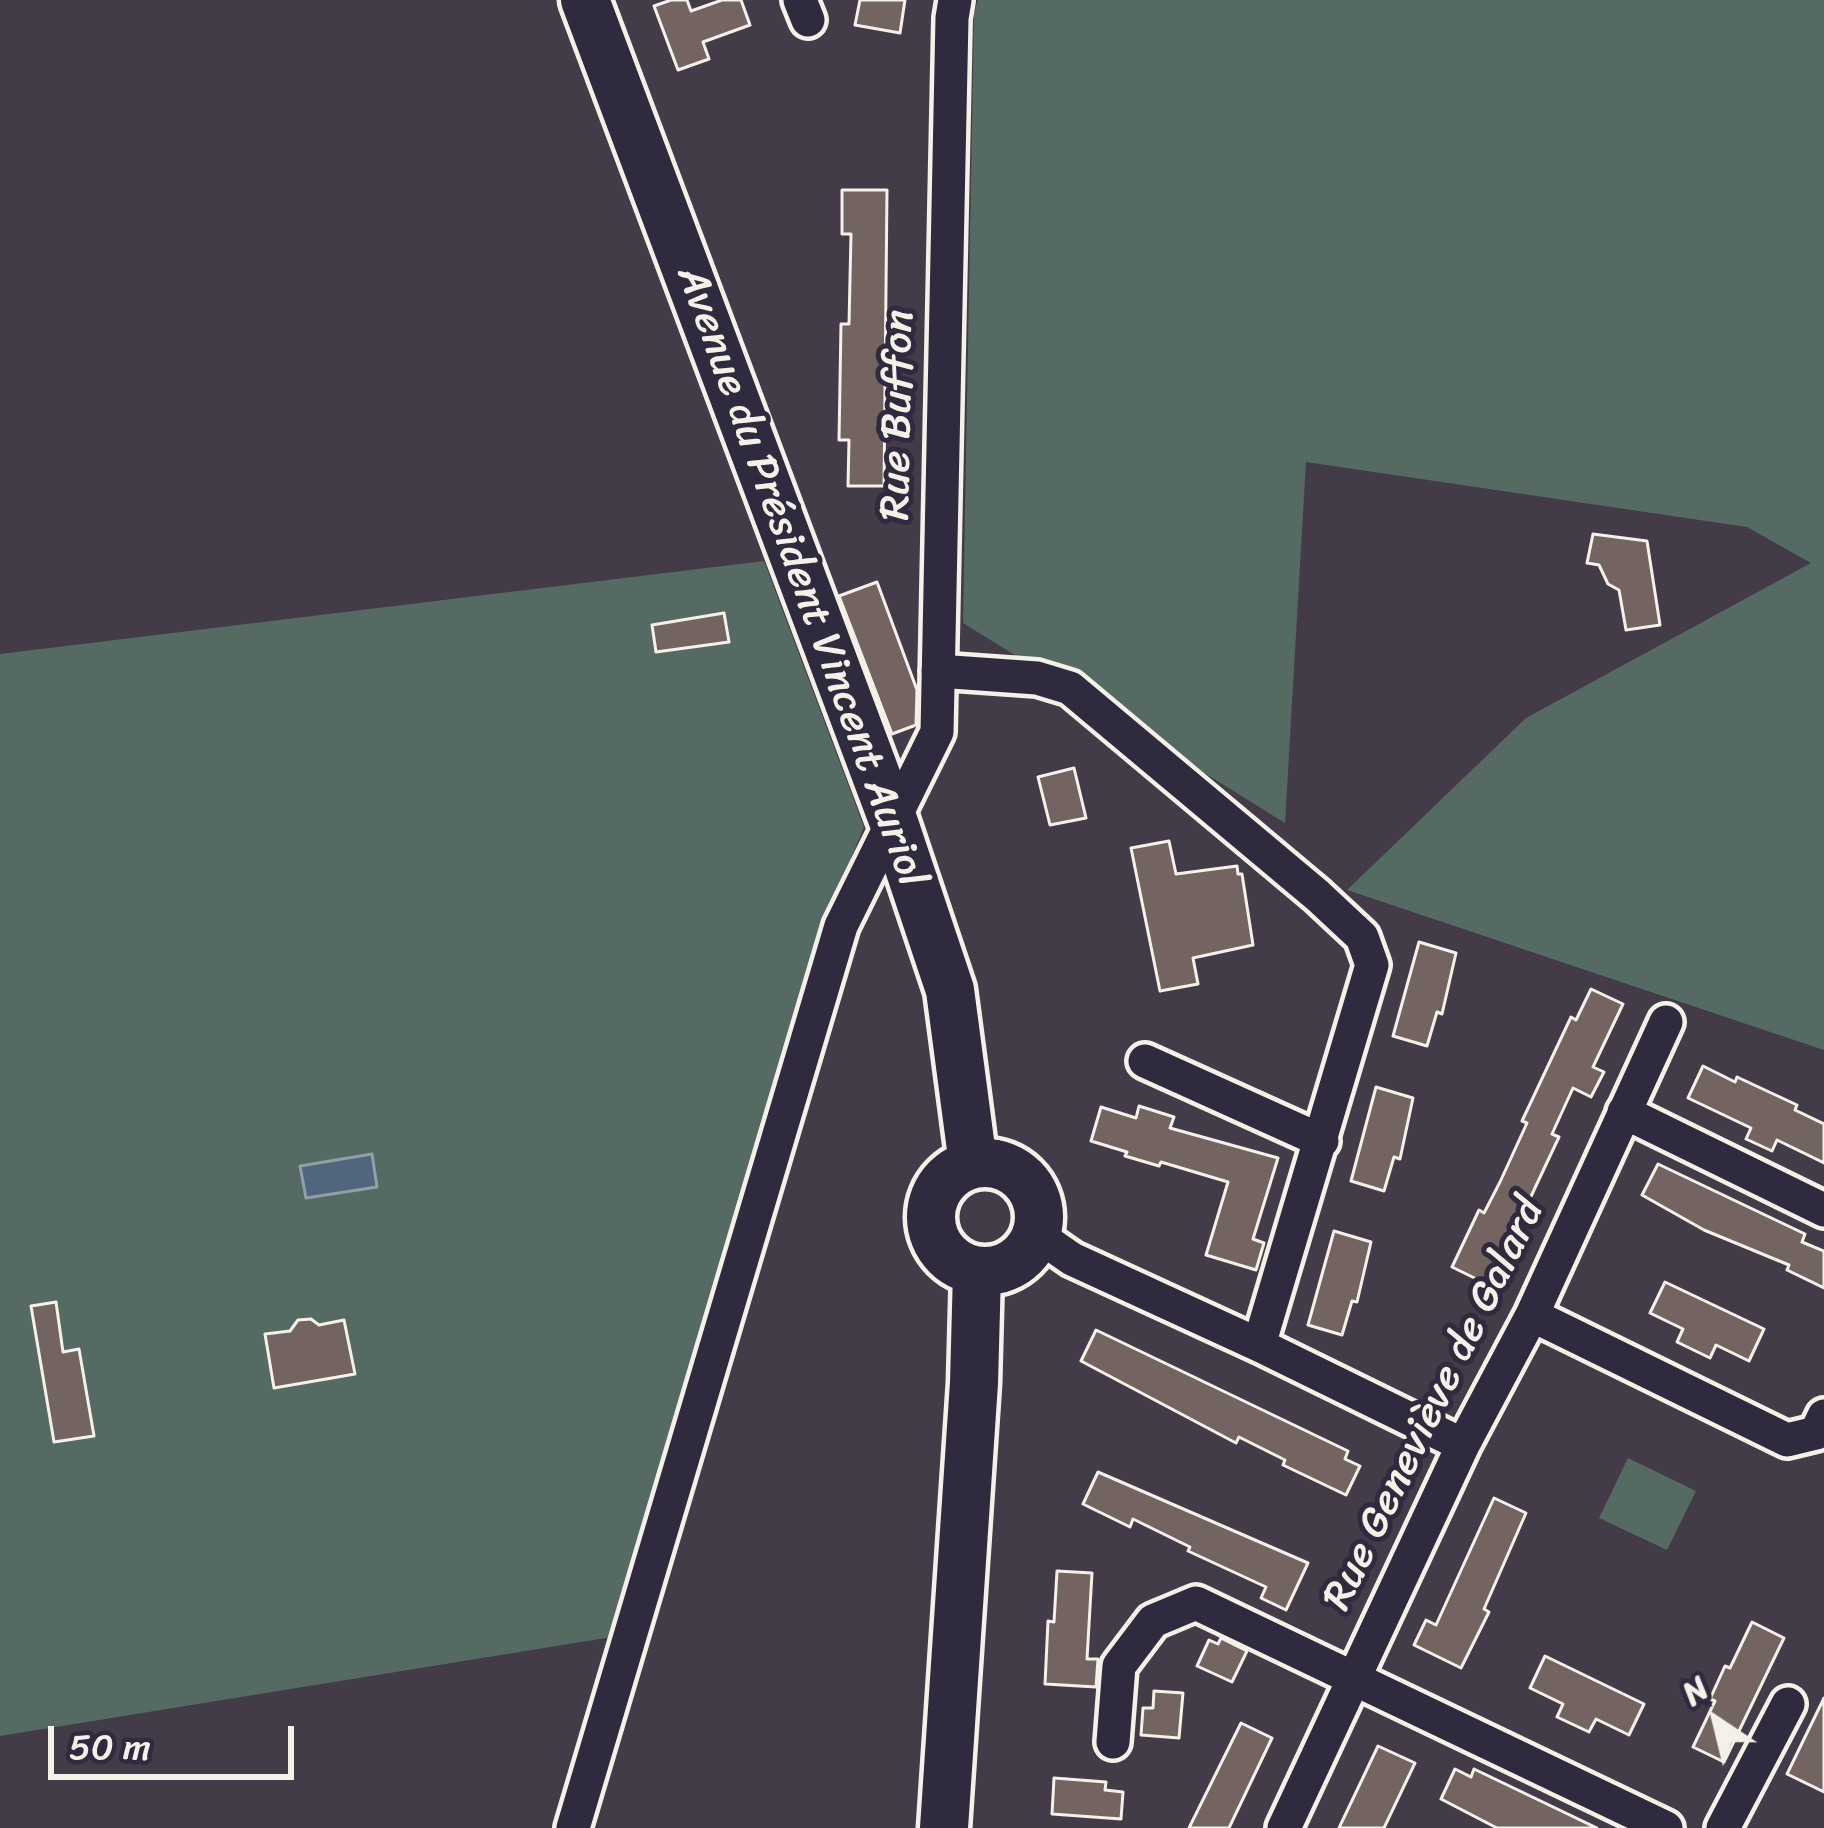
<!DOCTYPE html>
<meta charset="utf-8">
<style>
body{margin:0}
#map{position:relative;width:1824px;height:1828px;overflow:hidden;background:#433b48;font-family:Sriracha,sans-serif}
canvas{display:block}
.north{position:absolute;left:1656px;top:1660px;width:120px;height:120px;-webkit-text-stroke:9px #2f2a3d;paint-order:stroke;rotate:325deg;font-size:33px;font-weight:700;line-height:48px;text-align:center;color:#f4f1e8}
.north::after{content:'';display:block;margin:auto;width:42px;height:54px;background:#f4f1e8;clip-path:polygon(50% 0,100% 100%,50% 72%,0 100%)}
.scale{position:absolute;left:48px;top:1726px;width:246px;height:54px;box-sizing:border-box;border:6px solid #f4f1e8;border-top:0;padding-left:15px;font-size:36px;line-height:42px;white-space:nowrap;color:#f4f1e8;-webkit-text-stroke:9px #2f2a3d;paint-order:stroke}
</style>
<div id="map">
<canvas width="1824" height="1828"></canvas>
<div class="north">N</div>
<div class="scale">50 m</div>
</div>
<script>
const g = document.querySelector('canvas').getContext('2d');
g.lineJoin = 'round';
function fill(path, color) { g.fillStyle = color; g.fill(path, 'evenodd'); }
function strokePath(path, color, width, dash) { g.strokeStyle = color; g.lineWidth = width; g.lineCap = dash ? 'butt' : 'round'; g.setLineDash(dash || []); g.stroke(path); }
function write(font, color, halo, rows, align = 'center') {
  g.font = font + ' Sriracha,sans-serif'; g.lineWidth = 10; g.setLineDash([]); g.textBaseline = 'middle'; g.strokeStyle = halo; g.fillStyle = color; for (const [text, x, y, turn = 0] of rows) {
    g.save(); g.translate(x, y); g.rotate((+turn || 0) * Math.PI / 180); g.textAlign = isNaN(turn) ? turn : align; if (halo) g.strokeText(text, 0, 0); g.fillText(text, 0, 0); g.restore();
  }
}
const green = new Path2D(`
 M978,0H1824V1050L1347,890L1526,718L1811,563L1747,527L1306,462L1285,823L963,623L974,13Z
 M764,561L864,827L822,927L612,1637L0,1736V654Z
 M1628,1458L1696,1491L1667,1550L1599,1518Z`);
const water = new Path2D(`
 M372,1154L377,1187L306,1198L300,1166Z`);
const building = new Path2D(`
 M671,0H687L691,11L722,0H741L750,25L703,42L709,59L678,70L654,6Z
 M860,0H905L900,33L855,25Z
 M842,190H887L884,486H848L849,440H839L841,324H849L851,234H842Z
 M1593,534L1647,541L1660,625L1626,630L1619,590L1608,584L1599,565L1587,563Z
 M877,582L917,690L916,725L892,734L839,596Z
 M724,613L729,642L656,652L652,625Z
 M1074,768L1086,818L1050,825L1038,777Z
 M1169,841L1176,874L1237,866L1238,874H1242L1253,945L1193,958L1198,984L1160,991L1131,848Z
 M1419,942L1456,953L1442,1014L1437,1012L1427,1046L1393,1036Z
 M1591,989L1623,1004L1593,1067L1604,1072L1591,1097L1573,1088L1552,1134L1559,1137L1501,1260L1511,1265L1499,1290L1452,1267L1479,1210L1484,1213L1500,1182L1527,1123L1522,1121L1571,1017L1576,1020Z
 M1703,1066L1735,1082L1737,1077L1797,1105L1795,1110L1824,1124V1163L1777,1140L1772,1151L1746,1139L1751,1128L1688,1098Z
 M1376,1087L1413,1098L1400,1159L1394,1157L1384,1191L1351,1181Z
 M1139,1106L1174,1117L1170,1128L1278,1158L1253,1239L1264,1243L1256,1270L1206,1255L1228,1182L1161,1162L1159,1166L1125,1156L1127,1152L1091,1141L1101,1107L1136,1118Z
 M1658,1164L1805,1234L1802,1242L1824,1251V1288L1787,1270L1789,1265L1704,1230L1642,1195Z
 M1334,1231L1371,1242L1357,1302L1352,1301L1342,1335L1308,1325Z
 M1665,1282L1764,1329L1749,1361L1716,1345L1710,1358L1677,1342L1683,1329L1650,1313Z
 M56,1302L63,1352L79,1349L94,1436L54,1442L31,1306Z
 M311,1319L319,1325L344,1320L355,1374L274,1388L265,1334L290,1331L298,1320Z
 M1096,1330L1348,1451L1345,1459L1360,1466L1346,1495L1283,1465L1285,1460L1239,1437L1236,1443L1081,1361Z
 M1098,1472L1308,1563L1286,1610L1261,1598L1266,1587L1188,1551L1190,1547L1133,1519L1130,1527L1083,1504Z
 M1494,1498L1526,1513L1484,1609L1489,1612L1461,1668L1414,1645L1426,1620L1436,1625Z
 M1057,1571L1092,1573L1087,1659H1098L1096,1687L1045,1684L1048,1621L1054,1622Z
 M1752,1622L1784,1638L1724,1762L1693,1747L1715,1701L1710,1699L1725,1666L1730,1668Z
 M1221,1638L1247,1651L1232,1682L1197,1666L1209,1640L1218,1644Z
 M1545,1656L1644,1704L1629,1735L1596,1719L1589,1732L1557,1717L1563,1704L1530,1688Z
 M1154,1691L1183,1693L1179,1738L1141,1735L1143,1708H1153Z
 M1824,1698V1792L1787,1774Z
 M1241,1723L1272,1738L1229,1828H1189Z
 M1378,1746L1415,1763L1384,1828H1339Z
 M1455,1769L1471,1777L1474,1769L1597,1828H1497L1441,1799Z
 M1054,1778L1106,1782L1105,1790L1123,1792L1121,1819L1052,1814Z`);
const minor = new Path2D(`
 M800,0L808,20
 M938,671L1037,678L1070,688L1317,895L1362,937L1372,965L1259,1345
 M1145,1061L1322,1141
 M1624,1112L1824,1210
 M1036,1234L1072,1259L1259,1345L1463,1445
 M1532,1315L1787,1440L1816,1433L1824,1416
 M1113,1742L1119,1666L1153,1621L1196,1603L1666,1828
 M573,1828L841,926L937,732L952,18L955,0
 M1284,1828L1463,1445L1532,1315L1666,1022
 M1723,1828L1788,1704`);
const secondary = new Path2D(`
 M585,0L894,823L950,990L973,1164
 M931 1217a54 54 0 1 1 108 0a54 54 0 1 1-108 0Z
 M944,1828L974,1383L977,1272`);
const streetNames = [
 ["Rue Buffon",899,415,-89],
 ["Avenue du Président Vincent Auriol",800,577,70],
 ["Rue Geneviève de Galard",1435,1405,-64]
];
fill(green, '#566a64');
fill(water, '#51667d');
strokePath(water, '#929ea8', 3);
fill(building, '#736461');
strokePath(building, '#f4f1e8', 3);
strokePath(minor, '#f4f1e8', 42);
strokePath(secondary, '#f4f1e8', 57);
strokePath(minor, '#2f2a3d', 33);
strokePath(secondary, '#2f2a3d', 48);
write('42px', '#f4f1e8', '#2f2a3d', streetNames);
</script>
